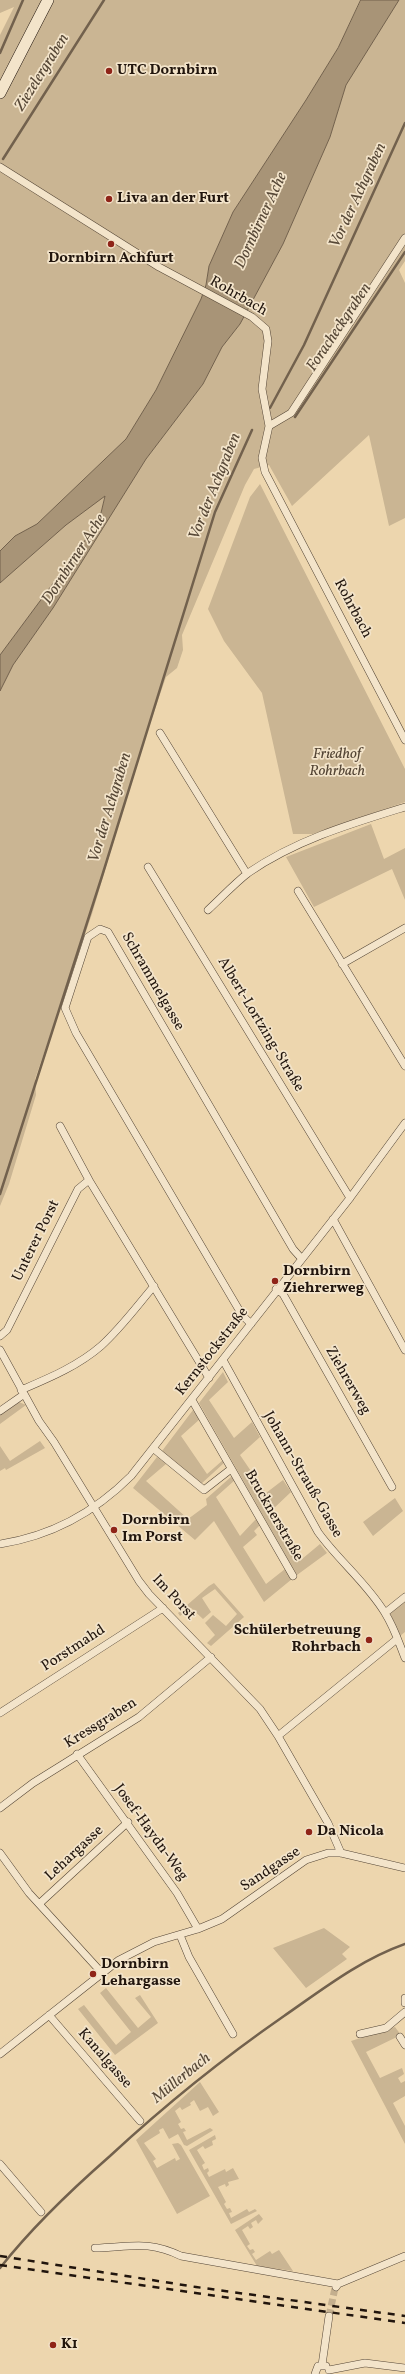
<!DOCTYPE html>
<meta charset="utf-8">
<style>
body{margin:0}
canvas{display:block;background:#edd6ae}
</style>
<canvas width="405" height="2374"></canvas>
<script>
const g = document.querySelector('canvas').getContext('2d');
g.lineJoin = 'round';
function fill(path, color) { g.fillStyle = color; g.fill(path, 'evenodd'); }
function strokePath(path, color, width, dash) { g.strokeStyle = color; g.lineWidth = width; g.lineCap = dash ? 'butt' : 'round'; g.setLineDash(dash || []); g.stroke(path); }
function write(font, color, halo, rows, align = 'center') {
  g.font = font + ' Vollkorn,serif'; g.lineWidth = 3.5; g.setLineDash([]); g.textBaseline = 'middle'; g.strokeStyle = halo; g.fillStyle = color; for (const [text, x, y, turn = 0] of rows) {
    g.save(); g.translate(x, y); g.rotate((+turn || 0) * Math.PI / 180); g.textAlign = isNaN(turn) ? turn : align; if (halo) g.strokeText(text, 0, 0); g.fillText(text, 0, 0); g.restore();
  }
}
const green = new Path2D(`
 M0,0H361L338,48L306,100L233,212L209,266L206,285L201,299L156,390L126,439L37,524L15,536L0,551V35L14,7L0,13Z
 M399,0H405V261L399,270L405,283V518L389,526L369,435L292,506L269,465L254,469L245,485L182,635L183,650L177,668L166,677L140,753L92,914L35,1079L36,1095L9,1184L0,1206V691L13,665L53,608L146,459L203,384L222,347L240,324L283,244L330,137L346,85Z
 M260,484L405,769V802L313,834H293L262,693L224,641L208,609L250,497Z
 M105,495L101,513L86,539L0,655V583L66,525Z
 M371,824L384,859L405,848V900L392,869L314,907L286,857Z
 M223,1372L228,1382L209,1400L234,1438L252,1422L260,1437L240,1455L266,1493L283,1480L291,1492L271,1511L302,1559L320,1544L327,1553L297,1575L199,1403Z
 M19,1402L26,1405L0,1424V1415Z
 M193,1410L200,1419L181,1436L207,1474L223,1460L224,1463L201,1484L162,1451Z
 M40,1441L45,1448L6,1470L5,1468L0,1471V1446L10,1461Z
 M157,1457L166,1464L146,1481L188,1519L207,1505L206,1499L232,1476L235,1480L216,1497L240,1536L256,1519L260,1525L254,1531L257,1535L243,1547L266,1584L285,1569L292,1579L264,1602L214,1521L195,1540L133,1488Z
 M395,1498L403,1511L373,1536L363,1522Z
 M214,1583L244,1617L211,1646L207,1643L215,1635L205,1623L213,1615L226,1626L237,1614L215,1589L202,1598L211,1612L203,1619L191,1608L180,1616L178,1613L209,1586Z
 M405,1600V1632L400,1636L390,1613Z
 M324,1928L350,1947L342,1954L347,1959L306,1988L273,1948Z
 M106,1988L138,2028L151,2017L135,1998L140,1995L158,2023L115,2055L78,2009L84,2005L116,2045L131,2032L100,1993Z
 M395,2027L401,2035L366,2052L380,2078L402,2068L404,2074L398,2078L401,2083L405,2081V2096L393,2103L405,2126V2144L351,2041Z
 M200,2082L219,2112L213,2116L208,2107L200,2111L194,2100L190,2103L191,2105L182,2110L180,2107L175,2111L181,2122L178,2124L181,2129L184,2128L186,2131L183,2132L187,2140L210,2128L213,2130L212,2131L187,2146L184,2145L178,2134L169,2139L163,2128L159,2130L160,2133L144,2143L156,2159L153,2161L157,2168L175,2158L176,2161L180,2159L172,2144L178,2143L181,2145L210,2196L177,2214L136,2140Z
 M215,2135L216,2139L212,2141L213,2145L205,2149L203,2146L197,2150L205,2163L202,2165L204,2170L208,2168L209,2171L207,2173L209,2177L225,2169L226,2172L233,2168L239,2179L228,2182L229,2185L226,2187L225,2184L218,2187L226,2202L224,2204L227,2209L230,2208L232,2212L229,2213L231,2218L247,2209L249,2212L255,2209L257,2211L231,2224L189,2150Z
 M259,2214L263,2219L258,2224L256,2220L251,2223L253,2227L250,2229L248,2226L242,2230L250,2244L247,2246L250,2250L253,2249L255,2252L252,2254L256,2260L270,2251L272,2254L279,2250L293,2271L257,2266L235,2230Z`);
const water = new Path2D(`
 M361,0H399L346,85L330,137L283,244L240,324L222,347L203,384L146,459L53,608L13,665L0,691V655L86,539L101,513L105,496L66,525L0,583V551L15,536L37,524L126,439L156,390L201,299L206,285L209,266L233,212L306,100L338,48Z`);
const stream = new Path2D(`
 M0,53L23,0
 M3,159L104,0
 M270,408L304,345L405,123
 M295,417L405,252
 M0,1194L103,873L215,512L252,430
 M0,2268C33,2226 70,2191 110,2156C165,2105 222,2059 284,2016C323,1989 360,1960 405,1944`);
const streetTunnel = new Path2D(`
 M329,2316L335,2288`);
const street = new Path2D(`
 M0,167L159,267L252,317L266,329L268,341L262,389L269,426L262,458L265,472L405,740
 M269,426L291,413L405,238
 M160,733L247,874
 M148,867L350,1198
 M298,891L405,1066
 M208,910C221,898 234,884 248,873C296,840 350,824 405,807
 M342,964L405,928
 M89,1180L209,1378
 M333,1219L405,1350
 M276,1289L283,1294L392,1487
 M251,1324L242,1315L76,1033L65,1008L88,937L100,929L108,932L293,1249L301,1258
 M0,1336L7,1330L78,1189L89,1180L60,1126
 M0,1350L39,1421L54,1442L139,1581L149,1594L260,1709L278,1736L328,1823L341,1853
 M223,1360L318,1532C338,1560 367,1583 385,1613C394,1627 399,1643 405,1658
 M21,1390C49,1378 78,1366 101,1346C121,1328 137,1306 154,1286
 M192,1400L293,1576
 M0,1411L23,1395
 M154,1449L204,1490L231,1469
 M0,1544C51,1536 95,1512 131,1476L350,1198L405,1123
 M385,1613L405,1597
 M0,1713L163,1608
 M278,1736L397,1639
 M77,1754L177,1893L198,1929
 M0,1808L33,1783L139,1717L211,1657
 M0,1853L29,1893L102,1973
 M39,1904L128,1822
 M180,1935L189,1957L233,2034
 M405,1998V2003
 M49,2015L140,2121
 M360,2034L386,2028L405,2012
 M400,2037L405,2045
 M0,2054L119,1960L154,1942L198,1929L222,1919L306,1860L328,1853H341L405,1868
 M0,2164L41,2212
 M95,2248C131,2247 148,2240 181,2256L338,2284
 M336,2287L338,2284L405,2256
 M322,2365L329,2316
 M329,2370L365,2363L405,2368
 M315,2374L318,2366H326`);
const secondary = new Path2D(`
 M0,93L48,0`);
const rail = new Path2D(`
 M0,2256L196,2287L405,2316
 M0,2265L405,2323`);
const markers = [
 [109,71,4,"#8f2418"],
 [109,199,4,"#8f2418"],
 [111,244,4,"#8f2418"],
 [275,1281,4,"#8f2418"],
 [114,1530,4,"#8f2418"],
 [369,1640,4,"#8f2418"],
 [309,1832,4,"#8f2418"],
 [93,1974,4,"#8f2418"],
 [53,2345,4,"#8f2418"]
];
const poiNames = [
 ["UTC Dornbirn",117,71],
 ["Liva an der Furt",117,199],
 ["Dornbirn Achfurt",111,259,"center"],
 ["Dornbirn",283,1272],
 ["Ziehrerweg",283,1289],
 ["Dornbirn",122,1521],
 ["Im Porst",122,1538],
 ["Schülerbetreuung",361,1631,"right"],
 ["Rohrbach",361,1648,"right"],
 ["Da Nicola",317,1832],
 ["Dornbirn",101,1965],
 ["Lehargasse",101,1982],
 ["K1",61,2345]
];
const streetNames = [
 ["Rohrbach",238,297,30],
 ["Rohrbach",352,609,62],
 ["Schrammelgasse",152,982,60],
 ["Albert-Lortzing-Straße",260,1025,59],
 ["Unterer Porst",37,1241,-64],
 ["Kernstockstraße",213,1352,-52],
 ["Ziehrerweg",347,1381,60],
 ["Johann-Strauß-Gasse",302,1475,60],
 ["Brucknerstraße",273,1516,60],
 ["Im Porst",173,1598,47],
 ["Porstmahd",74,1649,-33],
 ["Kressgraben",101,1724,-32],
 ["Josef-Haydn-Weg",150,1833,54],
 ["Lehargasse",75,1854,-43],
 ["Sandgasse",271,1870,-34],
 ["Kanalgasse",104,2059,49]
];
const parkNames = [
 ["Friedhof",337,755],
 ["Rohrbach",337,772]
];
const waterNames = [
 ["Ziezelergraben",43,73,-58],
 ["Vor der Achgraben",359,196,-65],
 ["Dornbirner Ache",262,221,-65],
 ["Foracheckgraben",340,328,-56],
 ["Vor der Achgraben",216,487,-68],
 ["Dornbirner Ache",75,560,-57],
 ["Vor der Achgraben",111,808,-73],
 ["Müllerbach",182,2079,-39]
];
fill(green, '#cab593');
fill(water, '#a89477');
strokePath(water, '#72614d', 1);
strokePath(stream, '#72614d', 2.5);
strokePath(streetTunnel, '#c4af8e', 7, [7, 3.5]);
strokePath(street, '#544535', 8);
strokePath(secondary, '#21150d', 12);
strokePath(street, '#f3e4ca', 7);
strokePath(secondary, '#f3e4ca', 11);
strokePath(rail, '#21150d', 2.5, [7, 7]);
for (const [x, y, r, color] of markers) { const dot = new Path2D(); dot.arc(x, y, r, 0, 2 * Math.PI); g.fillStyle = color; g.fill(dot); strokePath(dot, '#f3e4ca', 1.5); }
write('bold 15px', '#21150d', '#f3e4ca', poiNames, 'left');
write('15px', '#21150d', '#f3e4ca', streetNames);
write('italic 15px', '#544535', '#f3e4ca', parkNames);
write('italic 16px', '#574837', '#f3e4ca', waterNames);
</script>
